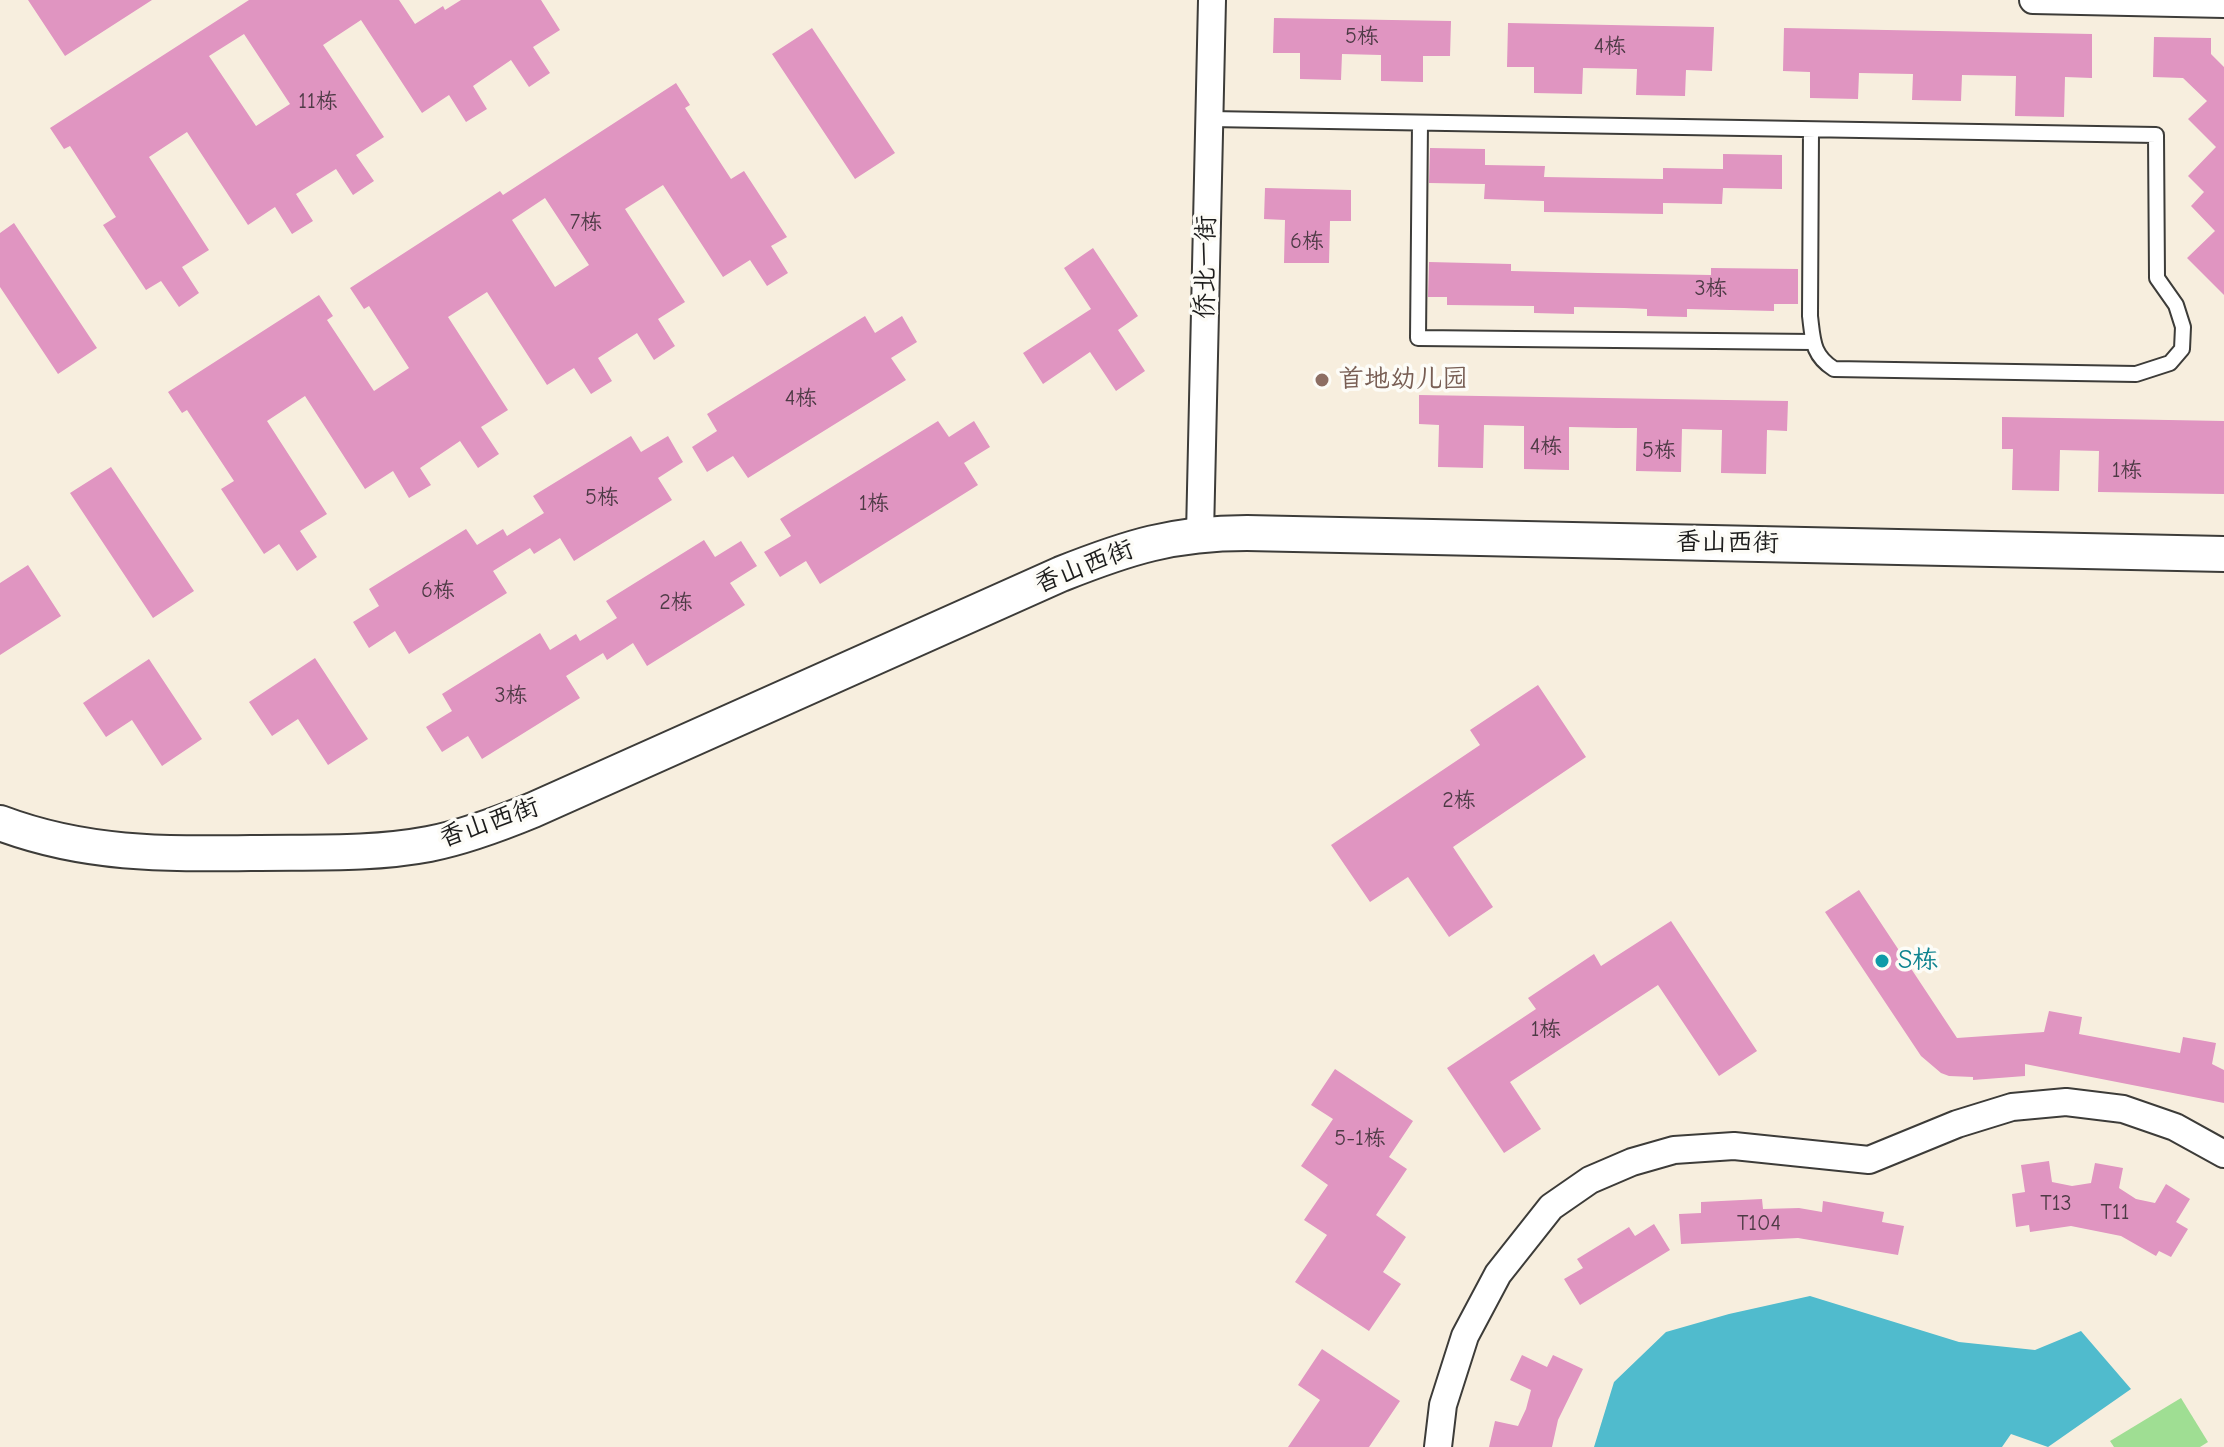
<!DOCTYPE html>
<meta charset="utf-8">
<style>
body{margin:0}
canvas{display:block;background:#f7eede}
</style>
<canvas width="2224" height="1447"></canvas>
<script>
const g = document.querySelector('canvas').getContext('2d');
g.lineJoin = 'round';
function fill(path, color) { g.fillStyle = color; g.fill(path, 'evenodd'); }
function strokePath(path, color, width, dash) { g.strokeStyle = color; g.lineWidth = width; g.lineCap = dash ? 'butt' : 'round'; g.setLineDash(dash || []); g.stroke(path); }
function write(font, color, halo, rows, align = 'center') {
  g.font = font + ' "Comic Neue","LXGW WenKai TC",sans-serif'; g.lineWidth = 7; g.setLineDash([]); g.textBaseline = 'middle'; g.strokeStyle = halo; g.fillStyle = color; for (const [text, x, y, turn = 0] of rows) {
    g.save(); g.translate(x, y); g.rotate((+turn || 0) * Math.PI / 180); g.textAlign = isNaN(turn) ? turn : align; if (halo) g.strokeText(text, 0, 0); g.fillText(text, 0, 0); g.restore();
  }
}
const green = new Path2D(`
 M2181,1398L2208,1442L2200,1447H2114L2110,1441Z`);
const water = new Path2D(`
 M1810,1296L1959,1342L2035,1350L2081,1331L2131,1389L2048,1447L2011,1434L2002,1447H1594L1614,1382L1666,1332L1729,1314Z`);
const building = new Path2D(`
 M28,0H152L65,56Z
 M249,0H399L415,24L443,6L445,10L461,0H541L560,30L533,47L550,73L529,87L511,60L473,86L487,109L466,122L449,95L422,113L361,20L323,45L384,137L356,155L374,181L353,195L336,169L296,194L313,221L292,234L275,207L248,225L187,132L149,157L209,250L182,267L199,293L179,307L161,281L146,290L103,225L116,217L70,146L64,149L50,128ZM244,34L290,104L256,126L209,56Z
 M1274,18L1451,21L1450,56H1423V82L1381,81V55L1342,54L1341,80L1300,79V53H1273Z
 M1508,23L1714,27L1712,71L1686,70L1685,96L1636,95L1637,69L1583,68L1582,94L1534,93V67H1507Z
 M812,28L895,153L855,179L772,54Z
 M1784,28L2092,34V78L2065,77L2064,117L2015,116L2016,76L1962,75L1961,101L1912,100L1913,74L1859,73L1858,99L1810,98V72L1783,71Z
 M2154,37L2211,38V54L2224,67V295L2187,258L2215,231L2191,206L2204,192L2188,176L2216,147L2188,119L2207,101L2183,78L2153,77Z
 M676,83L690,105L685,108L731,179L744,171L787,237L771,246L788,273L767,286L750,260L723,277L663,185L625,209L685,302L658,319L675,346L654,360L637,333L598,358L612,381L591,394L574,368L547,385L487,292L448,317L508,410L481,427L499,454L478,468L460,441L420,468L431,485L409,498L393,471L365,489L305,396L267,421L327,514L300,531L317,557L297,571L279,544L264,554L221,489L234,481L187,410L182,413L168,392L319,295L333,316L327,320L374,391L409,368L369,306L364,309L350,288L500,191L503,195ZM545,198L589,265L555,287L512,220Z
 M1430,148L1485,149V165L1545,166L1544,177L1663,179V168L1723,169V154L1782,155V189L1723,188L1722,204L1663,203V214L1544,212V201L1484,199L1485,184L1429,183Z
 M1265,188L1351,190V221H1330L1329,263H1284L1285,220L1264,219Z
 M14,223L97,348L58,374L0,287V233Z
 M1093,248L1138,316L1118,330L1145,371L1116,391L1090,352L1043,384L1023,353L1091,309L1064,268Z
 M1429,262L1511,264V271L1598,273L1711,275V268L1798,269V304H1774V311L1687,309V317L1647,316V309L1624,308L1574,307V314L1534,313V306L1447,305V297H1428Z
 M865,316L875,333L902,316L917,342L891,358L906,380L748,478L733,456L707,472L692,447L717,431L707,414Z
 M1419,395L1788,401L1787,431L1767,430L1766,474L1721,473L1722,430L1682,429L1681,472L1636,471L1637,428H1617L1569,427V470L1524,469V426L1484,425L1483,468L1438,467L1439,425L1419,424Z
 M2002,417L2224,421V494L2098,492L2099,451L2060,450L2059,491L2012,490L2013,449H2002Z
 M938,421L949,437L974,421L990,447L964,463L978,485L820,584L806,561L780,577L764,552L791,536L780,519Z
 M631,436L641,452L668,436L683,462L658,478L672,500L574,561L560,538L534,554L530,548L493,571L507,593L409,654L395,631L369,648L353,622L379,606L369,589L466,529L477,545L503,529L507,536L544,513L533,496Z
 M111,467L194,591L153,618L70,493Z
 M704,540L715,557L741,541L757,566L730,583L745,605L647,666L633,643L607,660L603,653L566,676L580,698L482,759L468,736L442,752L426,727L452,711L442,694L540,633L550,650L576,634L580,641L617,618L606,601Z
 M28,565L61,616L0,655V583Z
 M315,658L368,739L328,765L298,719L272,736L249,702Z
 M149,659L202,739L162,766L132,720L106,737L83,703Z
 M1538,685L1586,757L1453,847L1493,907L1449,937L1408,877L1370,902L1331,845L1480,745L1470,730Z
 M1859,890L1957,1038L2044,1032L2049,1011L2082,1017L2079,1034L2180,1053L2183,1037L2216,1043L2212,1064L2224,1070V1103L2025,1064V1076L1973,1080V1077L1949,1076L1941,1073L1921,1056L1825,912Z
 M1671,921L1757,1051L1719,1076L1658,985L1510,1082L1541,1129L1504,1153L1447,1068L1536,1009L1528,998L1594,954L1601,966Z
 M1335,1069L1413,1121L1389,1157L1407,1169L1376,1215L1406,1237L1383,1272L1401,1284L1369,1331L1295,1282L1327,1235L1304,1220L1328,1185L1301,1166L1333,1119L1311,1105Z
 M2049,1161L2052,1182L2072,1186L2091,1183L2095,1163L2123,1168L2119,1188L2136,1199L2155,1203L2166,1184L2190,1199L2176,1222L2188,1229L2171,1257L2159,1251L2156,1256L2121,1236L2071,1226L2030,1232L2029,1225L2016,1227L2012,1194L2025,1192L2021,1165Z
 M1762,1199L1763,1209L1799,1208L1822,1212L1823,1201L1884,1212L1882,1222L1904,1226L1898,1255L1798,1238L1681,1244L1679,1214L1701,1213V1202Z
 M1654,1224L1670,1250L1580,1305L1564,1279L1583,1268L1577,1259L1629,1227L1635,1236Z
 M1322,1349L1400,1401L1369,1447H1288L1320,1400L1298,1385Z
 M1522,1355L1547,1367L1553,1355L1583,1369L1558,1420L1552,1447H1489L1495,1421L1518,1426L1526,1409L1531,1390L1510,1380Z`);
const service = new Path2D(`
 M1210,119L2156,135L2157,278L2176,305L2183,327L2182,349L2170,363L2136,374L1834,369C1812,355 1813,340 1810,316L1811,130
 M1420,123L1418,338L1813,342`);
const minor = new Path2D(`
 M2033,0L2224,4
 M1200,534L1212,0
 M1438,1447L1443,1405L1465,1336L1498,1274L1551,1207L1590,1180L1632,1162L1674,1150L1734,1146L1869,1160L1957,1124L2012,1107L2066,1102L2123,1109L2175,1127L2224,1154`);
const tertiary = new Path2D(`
 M0,823C85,855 163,854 252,853C311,852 371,855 429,844C465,837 499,824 533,810L1061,574C1129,547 1173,533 1247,533L2224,554`);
const markers = [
 [1322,380,8,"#8d6e63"],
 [1882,961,8,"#0f9aa8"]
];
const numberNames = [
 ["5栋",1362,37],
 ["4栋",1610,47],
 ["11栋",318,102],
 ["7栋",586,223],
 ["6栋",1307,242],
 ["3栋",1711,289],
 ["4栋",801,399],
 ["4栋",1546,447],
 ["5栋",1659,451],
 ["1栋",2127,471],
 ["5栋",602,498],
 ["1栋",874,504],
 ["6栋",438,591],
 ["2栋",676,603],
 ["3栋",511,696],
 ["2栋",1459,801],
 ["1栋",1546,1030],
 ["5-1栋",1360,1139],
 ["T13",2056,1204],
 ["T11",2115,1213],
 ["T104",1759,1224]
];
const streetNames = [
 ["侨北一街",1206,267,-89],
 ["香山西街",1727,543,1],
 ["香山西街",1084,567,-21],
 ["香山西街",489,823,-19]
];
const educationNames = [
 ["首地幼儿园",1338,380]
];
const cultureNames = [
 ["S栋",1898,961]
];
fill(green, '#9fde93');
fill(water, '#50bbcd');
fill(building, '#e095c1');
strokePath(service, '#3d3c39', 18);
strokePath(minor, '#3d3c39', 30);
strokePath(tertiary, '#3d3c39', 38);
strokePath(service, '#fff', 14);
strokePath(minor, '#fff', 26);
strokePath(tertiary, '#fff', 34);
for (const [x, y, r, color] of markers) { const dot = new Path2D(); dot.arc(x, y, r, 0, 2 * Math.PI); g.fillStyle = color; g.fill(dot); strokePath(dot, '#fdfcf7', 3); }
write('22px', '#4d3a45', null, numberNames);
write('26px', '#1c1c1c', '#fdfcf7', streetNames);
write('26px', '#785e54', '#fdfcf7', educationNames, 'left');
write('26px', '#0d838f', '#fdfcf7', cultureNames, 'left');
</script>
